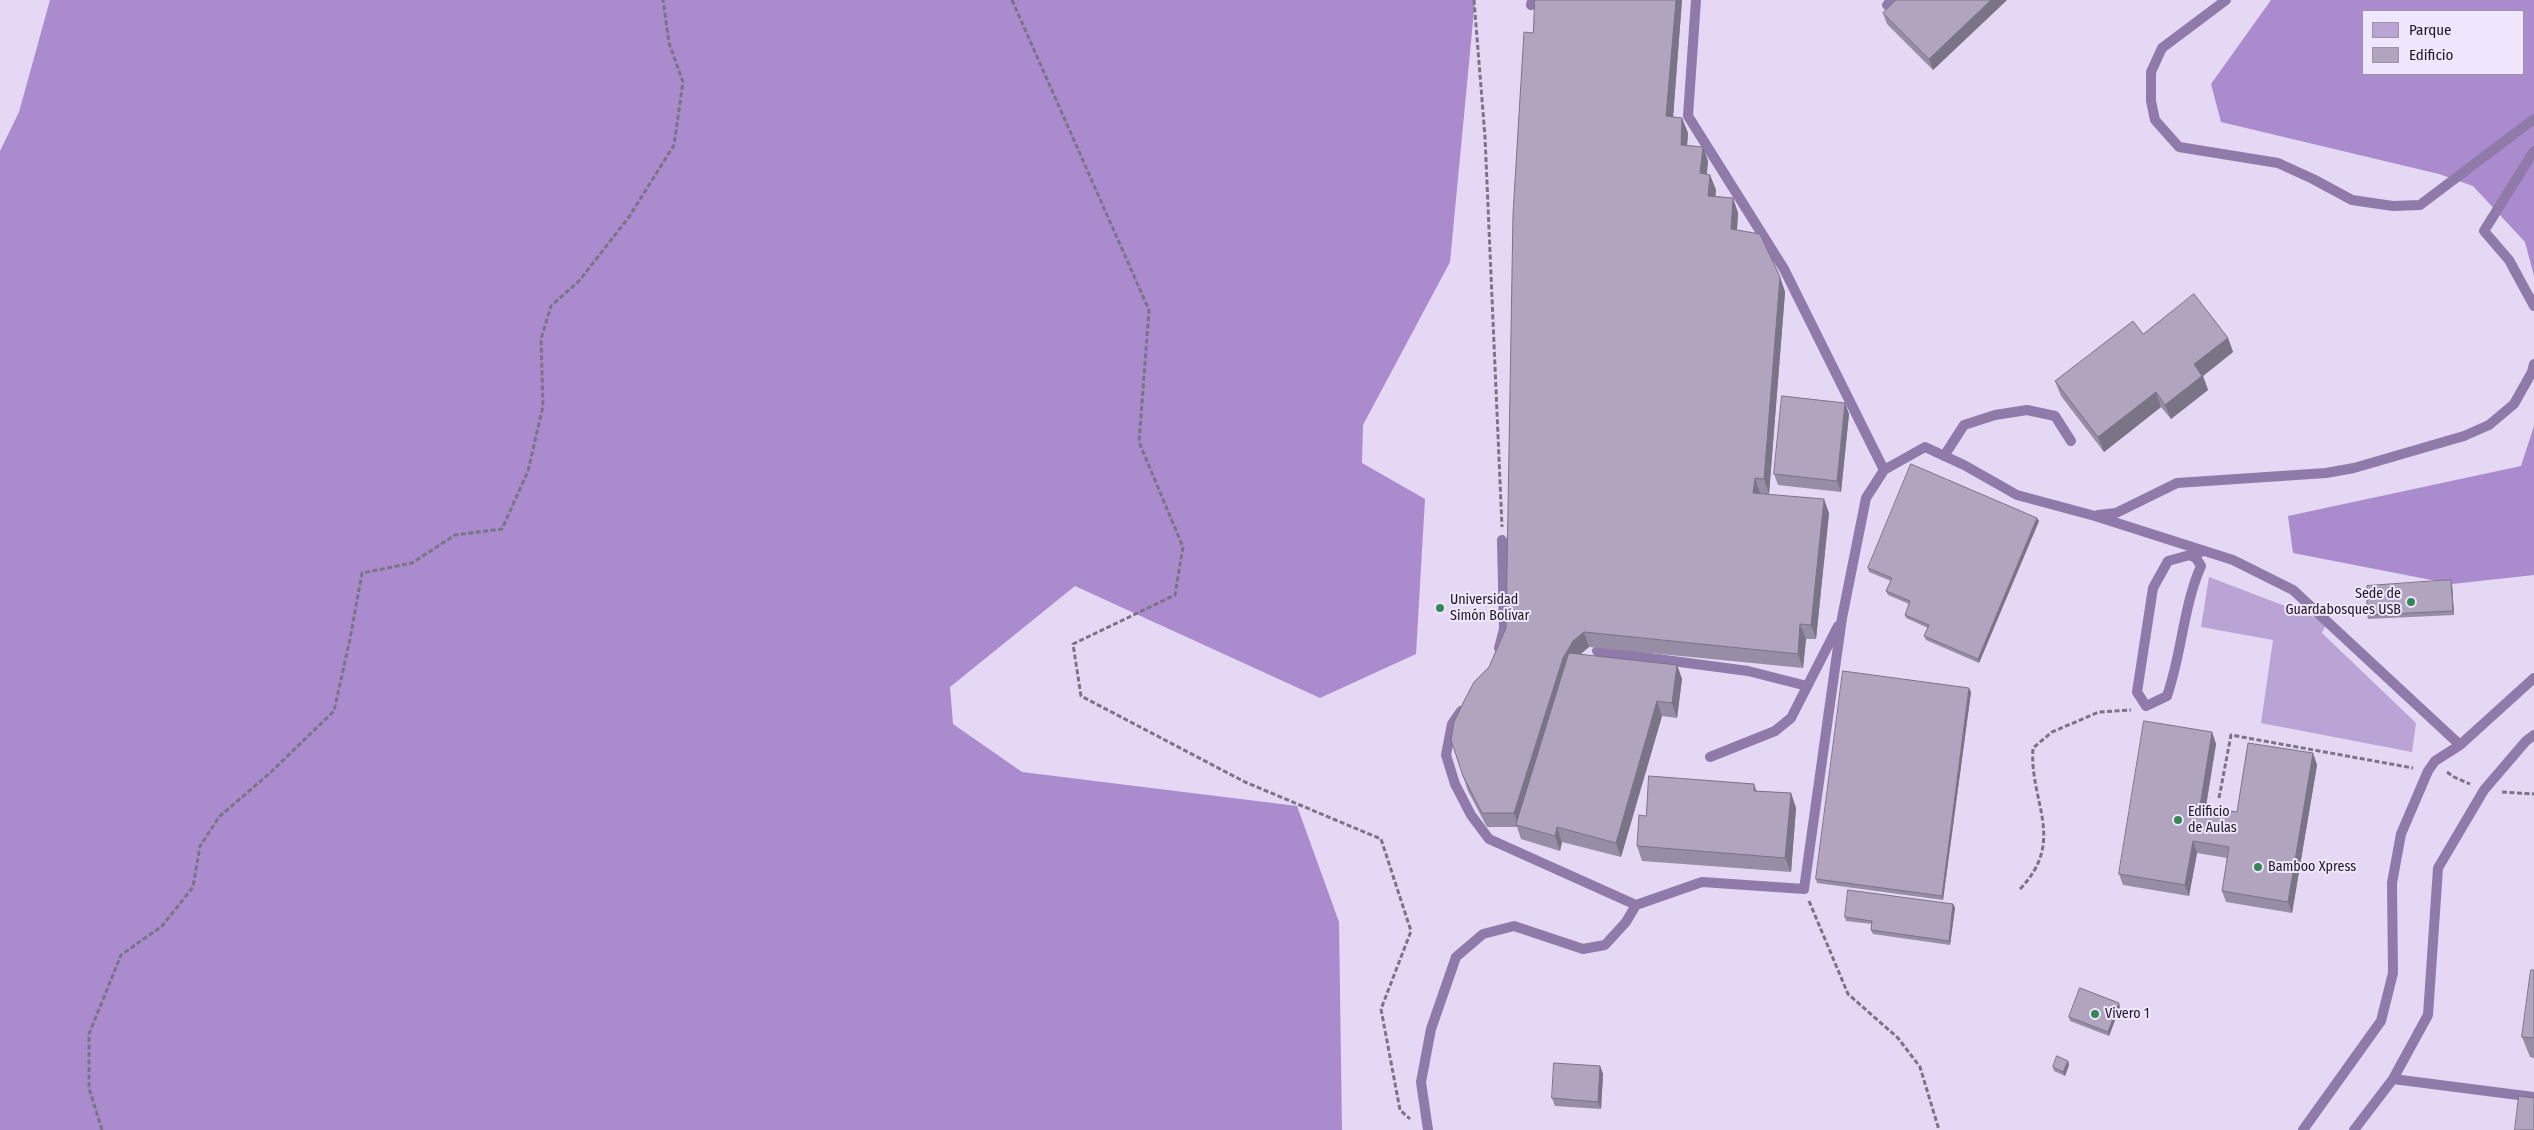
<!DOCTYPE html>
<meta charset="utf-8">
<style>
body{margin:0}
#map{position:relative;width:2534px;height:1130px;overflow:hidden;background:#e4d8f4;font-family:"Fira Sans Condensed",sans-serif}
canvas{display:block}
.legend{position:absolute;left:2362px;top:10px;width:162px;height:65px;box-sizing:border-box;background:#f0e6fd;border:1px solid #9c94a5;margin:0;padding:6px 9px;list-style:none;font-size:15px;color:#1d1922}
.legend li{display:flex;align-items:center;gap:10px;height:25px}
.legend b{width:25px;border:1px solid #9c94a5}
</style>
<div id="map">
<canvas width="2534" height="1130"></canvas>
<ul class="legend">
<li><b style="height:14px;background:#baa3d5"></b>Parque</li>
<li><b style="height:14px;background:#b0a4bf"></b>Edificio</li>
</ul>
</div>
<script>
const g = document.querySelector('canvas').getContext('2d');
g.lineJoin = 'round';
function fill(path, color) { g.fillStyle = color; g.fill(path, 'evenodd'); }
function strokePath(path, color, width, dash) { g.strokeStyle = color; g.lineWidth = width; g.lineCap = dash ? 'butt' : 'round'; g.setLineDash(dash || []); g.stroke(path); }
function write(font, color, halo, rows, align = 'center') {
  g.font = font + ' "Fira Sans Condensed",sans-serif'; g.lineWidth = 4; g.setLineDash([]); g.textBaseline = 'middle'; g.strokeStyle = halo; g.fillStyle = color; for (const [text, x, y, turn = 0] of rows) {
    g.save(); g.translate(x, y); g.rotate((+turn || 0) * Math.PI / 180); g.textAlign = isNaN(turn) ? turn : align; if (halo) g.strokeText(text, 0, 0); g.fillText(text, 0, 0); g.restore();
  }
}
const green = new Path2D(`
 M2209,577L2327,622L2322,633L2416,723L2412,752L2261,723L2273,640L2201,627Z`);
const forest = new Path2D(`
 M50,0H1475L1450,262L1363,425L1362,463L1425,499L1416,654L1320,698L1075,586L950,687L953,724L1022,772L1297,806L1339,922L1342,1130H0V151L19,112Z
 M2271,0H2534V276L2525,242L2473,186L2439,174L2221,122L2211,84ZM2363,11H2523V74H2363Z
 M2534,426V575L2452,584L2293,553L2288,516L2521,466Z`);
const path = new Path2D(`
 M1012,0L1149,310L1139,442L1183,547L1175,595L1073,644L1081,696L1245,782L1381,839L1411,931L1381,1009L1400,1110L1410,1119
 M1474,0L1485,137L1502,527
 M2447,772L2454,777L2470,784
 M2502,792L2534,794
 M2219,798L2231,735L2413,768
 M2020,889C2067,840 2029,802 2033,748L2052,732L2099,712L2131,710
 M1809,901L1848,994L1898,1038L1920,1067L1939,1130
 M102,1130L89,1088V1034L121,955L162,926L193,887L200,846L219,817L271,772L334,711L350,639L362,573L412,563L455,535L502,529L528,471L543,406L541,339L551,306L579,281L629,217L674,145L683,82L669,43L663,0`);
const service = new Path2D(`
 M1696,0L1688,116L1784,269L1884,470
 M2226,0L2162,48L2151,72V101L2155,120L2179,147L2278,163L2313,179L2352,200L2393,206L2420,205L2534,119
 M1531,5L1532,0
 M1887,5L1892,0
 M2534,151L2484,231L2509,260L2534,306
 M1944,456L1964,425L1995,415L2027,410L2055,416L2071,441
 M2098,515L2116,513L2177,483L2326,473L2354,468L2464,436L2489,425L2514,404L2532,372L2534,364
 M2189,555L2196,558L2201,566C2183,607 2182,653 2167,696L2146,706L2137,692L2153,588L2168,561L2204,551
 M1499,648L1504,629L1502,540
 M1597,651L1748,671L1807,686
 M1461,711L1452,724L1446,755L1455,784L1471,815L1489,839L1636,905L1702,882L1804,889L1842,618L1866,498L1884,470L1925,447L1964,465L2017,495L2095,516L2233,560L2293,590L2460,745
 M1710,757L1775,731L1791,718L1838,626
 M2393,1079L2534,1097
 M1428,1130L1421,1082L1431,1029L1456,957L1483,934L1514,926L1583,949L1605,945L1626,922L1636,905
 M2303,1130L2381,1021L2393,973L2392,883L2401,834L2428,771L2435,761L2460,745L2534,678
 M2354,1130L2393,1079L2428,1015L2438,868L2484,790L2526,741L2534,735`);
const wall = new Path2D(`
 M1682,0L1673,117L1682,118L1688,133L1687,145L1703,147L1708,161L1707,174L1710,175L1716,190L1715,196L1733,198L1738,213L1737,230L1780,277L1785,292L1769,494L1829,513L1816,639H1806L1803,668L1589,647L1580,655L1677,665L1682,679L1677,718L1662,716L1621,857L1562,842L1560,851L1521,839L1517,827H1487L1468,791L1463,776L1489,667L1506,628L1533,33Z
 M1896,0H2007L1933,70L1887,24L1883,13Z
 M2143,334L2228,338L2233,352L2203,376L2208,390L2171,419L2161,407L2104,452L2061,396L2055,381Z
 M1845,403L1849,414L1841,492L1778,485L1774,474Z
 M2039,521L1979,663L1926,640L1924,636L1928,628L1906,618L1905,615L1909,604L1888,595L1886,591L1891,581L1869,572L1868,568Z
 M2452,584L2454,615L2368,619L2367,615Z
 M1971,692L1943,900L1817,883L1816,879Z
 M2212,732L2216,744L2206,807L2237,812L2313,753L2317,765L2292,913L2226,902L2222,891L2227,858L2197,853L2189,896L2123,885L2119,874Z
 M1754,784L1757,791L1791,793L1796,808L1791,872L1642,861L1637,846L1646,816Z
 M1953,904L1955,908L1950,945L1873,934L1871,930L1872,924L1846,921L1845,917Z
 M2534,970V1058L2530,1057L2522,1037Z
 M2120,1007L2109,1036L2070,1021L2069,1017Z
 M2068,1061L2069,1065L2065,1076L2054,1071L2053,1067Z
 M1600,1066L1603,1074L1601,1109L1555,1106L1552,1098Z`);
const shadedWall = new Path2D(`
 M1676,0H1682L1672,131L1666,116Z
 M1991,0H2007L1933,70L1929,59Z
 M1682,118L1688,133L1686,159L1681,145Z
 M1703,147L1708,161L1705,187L1700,173Z
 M1710,175L1716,190L1714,210L1708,196Z
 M1733,198L1738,213L1736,244L1731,229Z
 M1780,277L1785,292L1769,494L1764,479Z
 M2228,338L2233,352L2203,376L2208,390L2171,419L2165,405L2194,364Z
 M2156,392L2161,407L2104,452L2098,437Z
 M1845,403L1849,414L1841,492L1837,481Z
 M1755,478L1760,493H1753Z
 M1824,499L1829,513L1816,639L1811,625Z
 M2037,518L2039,521L1979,663L1978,659Z
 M2451,580L2452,584L2454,615L2453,611Z
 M1800,624L1806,639L1803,668L1798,654Z
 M1584,632L1589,647L1578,656L1518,825L1514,813L1563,658L1573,641Z
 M1677,665L1682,679L1677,718L1672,703Z
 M1969,688L1971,692L1943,900L1942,896Z
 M1657,701L1662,716L1621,857L1616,843Z
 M2212,732L2216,744L2204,817L2200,806Z
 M2313,753L2317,765L2292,913L2288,902Z
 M1791,793L1796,808L1791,872L1785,858Z
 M1557,827L1562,842L1560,851L1555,836Z
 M2193,841L2197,853L2189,896L2185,885Z
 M1953,904L1955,908L1950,945L1949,941Z
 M2119,1003L2120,1007L2109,1036L2108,1032Z
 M2068,1061L2069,1065L2065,1076L2063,1072Z
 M1600,1066L1603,1074L1601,1109L1598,1102Z`);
const building = new Path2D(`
 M1535,0H1676L1666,116L1682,118L1681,145L1703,147L1700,173L1710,175L1708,196L1733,198L1731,229L1760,234L1780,277L1764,479L1755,478L1753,493L1824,499L1811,625L1800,624L1798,654L1584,632L1573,641L1563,658L1514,813H1482L1463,776L1451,740L1454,722L1464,701L1474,682L1489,667L1506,628L1513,214L1524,32L1533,33Z
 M1896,0H1991L1929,59L1883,13Z
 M2194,294L2228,338L2194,364L2202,376L2165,405L2156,392L2098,437L2055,381L2133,321L2143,334Z
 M1782,396L1845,403L1837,481L1774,474Z
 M1911,464L2037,518L1978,659L1924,636L1929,625L1905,615L1910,601L1886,591L1892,578L1868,568Z
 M2451,580L2453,611L2367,615V586Z
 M1569,653L1677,665L1672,703L1657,701L1616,843L1557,827L1555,836L1516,825Z
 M1843,671L1969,688L1942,896L1816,879Z
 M2144,721L2212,732L2200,806L2237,812L2248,743L2313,753L2288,902L2222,891L2229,847L2193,841L2185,885L2119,874Z
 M1649,776L1754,784V791L1791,793L1785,858L1637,846L1639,815L1646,816Z
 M1848,890L1953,904L1949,941L1871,930L1872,921L1845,917Z
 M2531,970H2534V1038L2522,1037Z
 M2080,988L2119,1003L2108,1032L2069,1017Z
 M2057,1056L2068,1061L2063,1072L2053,1067Z
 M1554,1063L1600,1066L1598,1102L1552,1098Z
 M2519,1096L2534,1098V1130H2515Z`);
const markers = [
 [2411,602,5,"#348657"],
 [1440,608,5,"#348657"],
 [2178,820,5,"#348657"],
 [2258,867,5,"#348657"],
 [2095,1014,5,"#348657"]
];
const poiNames = [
 ["Sede de",2401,594,"right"],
 ["Guardabosques USB",2401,610,"right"],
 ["Universidad",1450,600],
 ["Simón Bolívar",1450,616],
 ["Edificio",2188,812],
 ["de Aulas",2188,828],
 ["Bamboo Xpress",2268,867],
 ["Vivero 1",2105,1014]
];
fill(green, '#baa3d5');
fill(forest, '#aa8bce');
strokePath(path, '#7c7486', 3, [5, 2.5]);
strokePath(service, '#907aa9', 10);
fill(wall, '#978da4');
fill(shadedWall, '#7b7386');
fill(building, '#b0a4bf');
strokePath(building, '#7b7386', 1);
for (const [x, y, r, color] of markers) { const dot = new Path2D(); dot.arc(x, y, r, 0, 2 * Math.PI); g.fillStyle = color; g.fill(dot); strokePath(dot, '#f0e6fd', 2); }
write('14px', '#1d1922', '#f0e6fd', poiNames, 'left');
</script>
